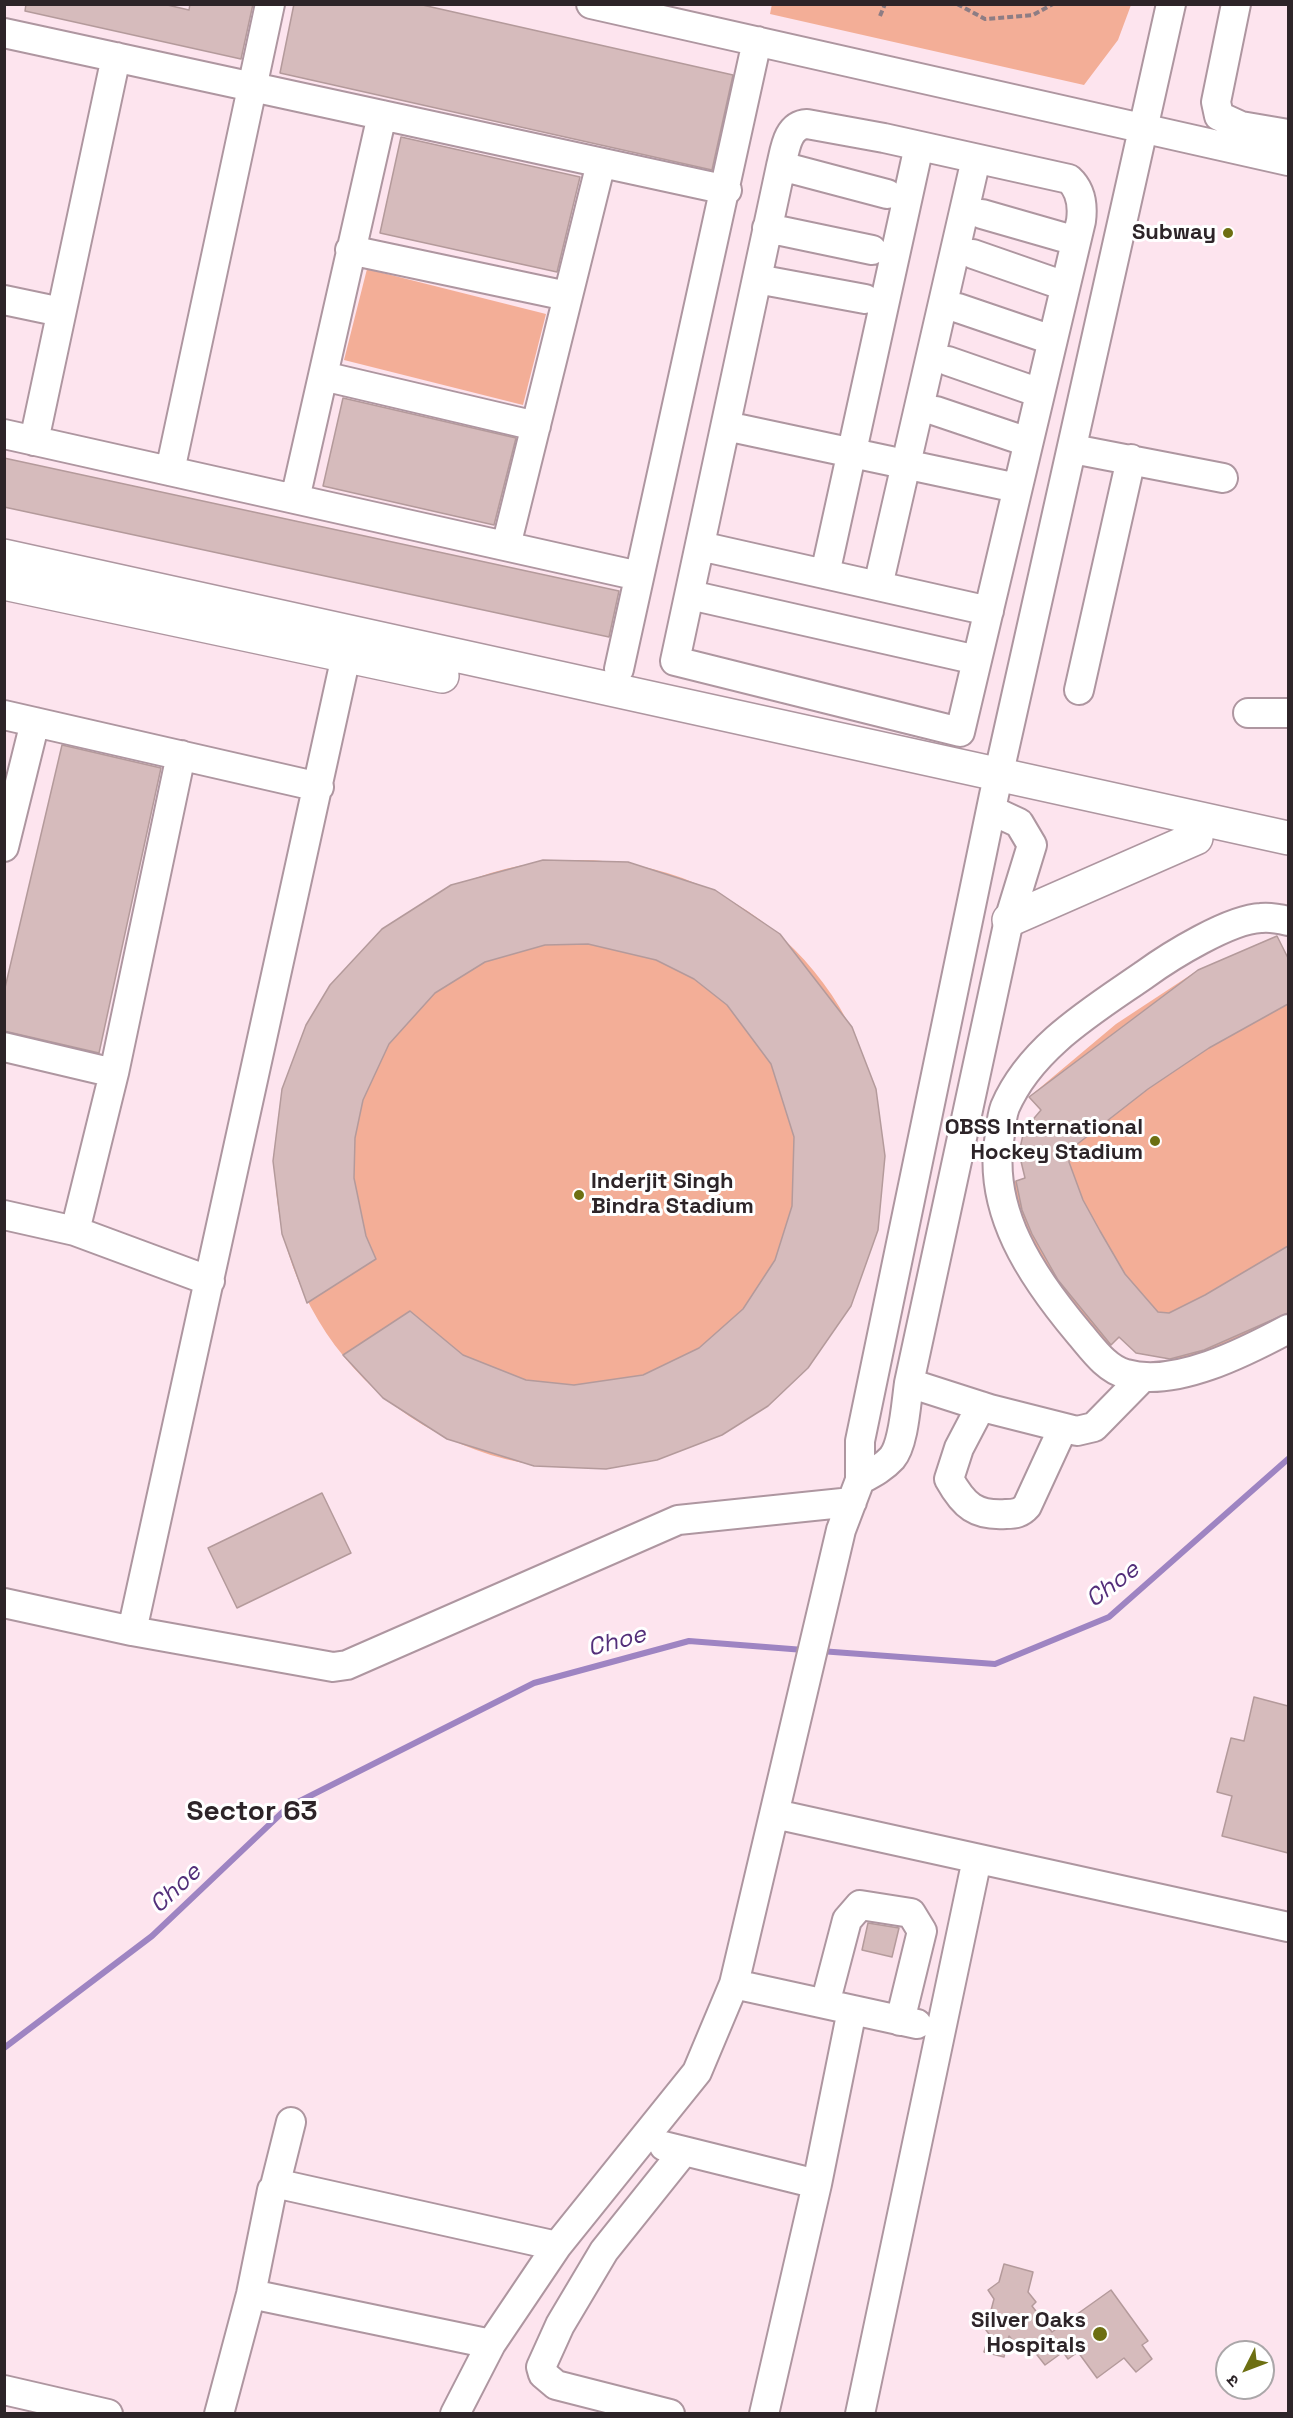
<!DOCTYPE html>
<meta charset="utf-8">
<style>
body{margin:0}
#map{position:relative;width:1293px;height:2418px;overflow:hidden;background:#fde4ee;font-family:"Space Grotesk","Noto Sans Devanagari",sans-serif}
canvas{display:block}
.frame{position:absolute;inset:0;border:6px solid #2d2428;pointer-events:none}
.north{position:absolute;left:1215px;top:2340px;width:60px;height:60px;box-sizing:border-box;background:#fff;border:2px solid #aba7a9;border-radius:50%;rotate:228deg;font-size:16px;font-weight:700;line-height:24px;text-align:center;color:#2d2428}
.north::after{content:'';display:block;margin:auto;width:21px;height:27px;background:#6d6f12;clip-path:polygon(50% 0,100% 100%,50% 72%,0 100%)}
</style>
<div id="map">
<canvas width="1293" height="2418"></canvas>
<div class="frame"></div>
<div class="north">उ</div>
</div>
<script>
const g = document.querySelector('canvas').getContext('2d');
g.lineJoin = 'round';
function fill(path, color) { g.fillStyle = color; g.fill(path, 'evenodd'); }
function strokePath(path, color, width, dash) { g.strokeStyle = color; g.lineWidth = width; g.lineCap = dash ? 'butt' : 'round'; g.setLineDash(dash || []); g.stroke(path); }
function write(font, color, halo, rows, align = 'center') {
  g.font = font + ' "Space Grotesk",sans-serif'; g.lineWidth = 6; g.setLineDash([]); g.textBaseline = 'middle'; g.strokeStyle = halo; g.fillStyle = color; for (const [text, x, y, turn = 0] of rows) {
    g.save(); g.translate(x, y); g.rotate((+turn || 0) * Math.PI / 180); g.textAlign = isNaN(turn) ? turn : align; if (halo) g.strokeText(text, 0, 0); g.fillText(text, 0, 0); g.restore();
  }
}
const green = new Path2D(`
 M772,4H1131V5L1118,40L1084,85L770,14Z
 M367,269L546,314L523,405L344,360Z
 M275 1164a304 304 0 1 1 608 0a304 304 0 1 1-608 0Z
 M1277,936L1288,958V1314L1194,1361L1167,1358L1120,1337L1107,1349L1066,1298L1027,1236L1007,1184L1025,1178L1019,1153L1041,1111L1029,1097L1116,1024L1198,970Z`);
const stream = new Path2D(`
 M820,1651L995,1664L1109,1617L1288,1459
 M4,2048L152,1936L288,1807L534,1683L689,1641L804,1650`);
const building = new Path2D(`
 M26,4H163L189,10L190,4H253L241,59L25,11Z
 M294,4H418L733,75L712,170L280,73Z
 M401,137L580,177L557,272L380,233Z
 M343,398L516,438L494,525L323,486Z
 M4,458L619,591L609,637L4,507Z
 M62,745L161,768L99,1053L4,1031V992Z
 M543,860L628,862L715,890L780,934L852,1027L876,1089L885,1156L878,1230L851,1306L808,1368L768,1406L722,1435L657,1460L606,1469L534,1466L447,1439L383,1398L343,1355L410,1311L463,1355L526,1380L574,1385L643,1375L699,1348L743,1309L775,1260L792,1206L794,1137L771,1064L727,1005L694,979L656,960L588,944L545,945L485,962L435,993L389,1044L363,1100L355,1138L354,1178L366,1236L376,1259L307,1303L282,1234L273,1161L282,1089L306,1025L330,985L382,929L451,885Z
 M1277,936L1288,958V1004L1209,1048L1148,1089L1071,1149L1069,1162L1083,1200L1100,1231L1125,1274L1158,1312L1169,1313L1205,1295L1288,1246V1313L1204,1350L1170,1359L1136,1353L1119,1337L1111,1345L1058,1280L1032,1234L1022,1210L1016,1181L1025,1178L1019,1153L1024,1130L1041,1110L1029,1097L1198,970Z
 M322,1493L351,1553L237,1608L208,1548Z
 M1254,1697L1288,1706V1853L1222,1836L1232,1796L1217,1792L1231,1738L1244,1741Z
 M868,1923L899,1928L892,1957L862,1950Z
 M1004,2264L1033,2272L1028,2292L1036,2302L1032,2306L1052,2332L1111,2290L1148,2341L1142,2345L1152,2359L1136,2372L1124,2358L1097,2378L1078,2352L1068,2359L1063,2352L1045,2365L1030,2346L1023,2352L1009,2336L1004,2357L984,2352L989,2334L980,2322L990,2314L994,2299L988,2290L999,2282Z`);
const path = new Path2D(`
 M957,4L985,19L1033,15L1053,4
 M880,16L885,4`);
const minor = new Path2D(`
 M591,4L1288,161
 M1236,4L1216,102L1219,116L1241,126L1288,134
 M4,33L727,190
 M807,124L884,138L1069,179C1081,190 1083,206 1081,221L960,732L675,661L781,166C785,150 787,125 807,124Z
 M781,166L887,194
 M982,214L1076,241
 M767,228L872,250
 M350,250L567,296
 M973,254L1065,286
 M757,279L865,299
 M4,300L61,312
 M958,308L1052,340
 M948,361L1040,393
 M323,376L536,426
 M936,411L1028,442
 M726,426L1017,488
 M4,434L639,576
 M34,441L116,57
 M1073,449L1223,478
 M170,471L270,4
 M295,499L382,115
 M506,546L601,163
 M700,546L989,611
 M825,574L919,146
 M878,586L976,159
 M690,595L977,660
 M619,669L757,41
 M1079,690L1131,459
 M1248,713H1288
 M4,715L319,787
 M4,847L35,722
 M1288,921C1280,919 1270,917 1261,918C1230,919 1170,956 1144,975C1092,1011 1031,1047 1005,1107C1002,1115 1001,1125 1000,1134C986,1210 1032,1277 1079,1333C1092,1348 1106,1369 1126,1374C1175,1388 1245,1352 1288,1329
 M4,1047L114,1073
 M4,1215L75,1231L210,1281
 M75,1231L114,1073L181,755
 M909,1383L990,1409L1077,1431L1094,1427L1143,1377
 M981,1406L959,1448L949,1479C964,1506 976,1516 1006,1514C1015,1514 1021,1513 1027,1506L1063,1428
 M860,1480C871,1474 883,1468 892,1458C904,1444 906,1403 909,1383L1009,920L1032,845L1019,823L991,810
 M4,1603L132,1631L333,1667L347,1665L678,1520L852,1502
 M132,1631L346,656
 M775,1814L1288,1927
 M734,1984L917,2024
 M825,2004L847,1920L860,1905L911,1913L922,1931L900,2021
 M664,2146L817,2184
 M275,2186L291,2122
 M251,2294L491,2344
 M4,2390L108,2414
 M219,2414L251,2294L272,2190L279,2184L557,2246
 M455,2414L491,2344L557,2246L697,2072L734,1984L841,1530L860,1480V1441L994,795L1171,4
 M670,2414L556,2385L543,2374L541,2367L560,2325L604,2251L684,2151
 M764,2414L817,2184L852,2010
 M860,2414L977,1859`);
const major = new Path2D(`
 M4,556L1288,838
 M4,583L442,676
 M1009,920L1196,838`);
const markers = [
 [1228,233,6,"#6d6f12"],
 [1155,1141,6,"#6d6f12"],
 [579,1195,6,"#6d6f12"],
 [1100,2334,8,"#6d6f12"]
];
const poiNames = [
 ["Subway",1216,233],
 ["OBSS International",1143,1128],
 ["Hockey Stadium",1143,1153],
 ["Inderjit Singh",591,1182,"left"],
 ["Bindra Stadium",591,1207,"left"],
 ["Silver Oaks",1086,2321],
 ["Hospitals",1086,2346]
];
const waterNames = [
 ["Choe",1113,1585,-37],
 ["Choe",617,1642,-15],
 ["Choe",176,1889,-43]
];
const districtNames = [
 ["Sector 63",252,1812]
];
fill(green, '#f3ae97');
strokePath(stream, '#9e84c2', 6);
fill(building, '#d6bbbc');
strokePath(building, '#b49a9b', 1.5);
strokePath(minor, '#ae96a0', 32);
strokePath(major, '#ae96a0', 36);
strokePath(path, '#8d7d84', 4, [6, 3]);
strokePath(minor, '#fff', 28);
strokePath(major, '#fff', 33);
for (const [x, y, r, color] of markers) { const dot = new Path2D(); dot.arc(x, y, r, 0, 2 * Math.PI); g.fillStyle = color; g.fill(dot); strokePath(dot, '#fff', 2); }
write('bold 22px', '#2d2428', '#fff', poiNames, 'right');
write('italic 24px', '#532f7a', '#fff', waterNames);
write('bold 28px', '#2d2428', '#fff', districtNames);
</script>
